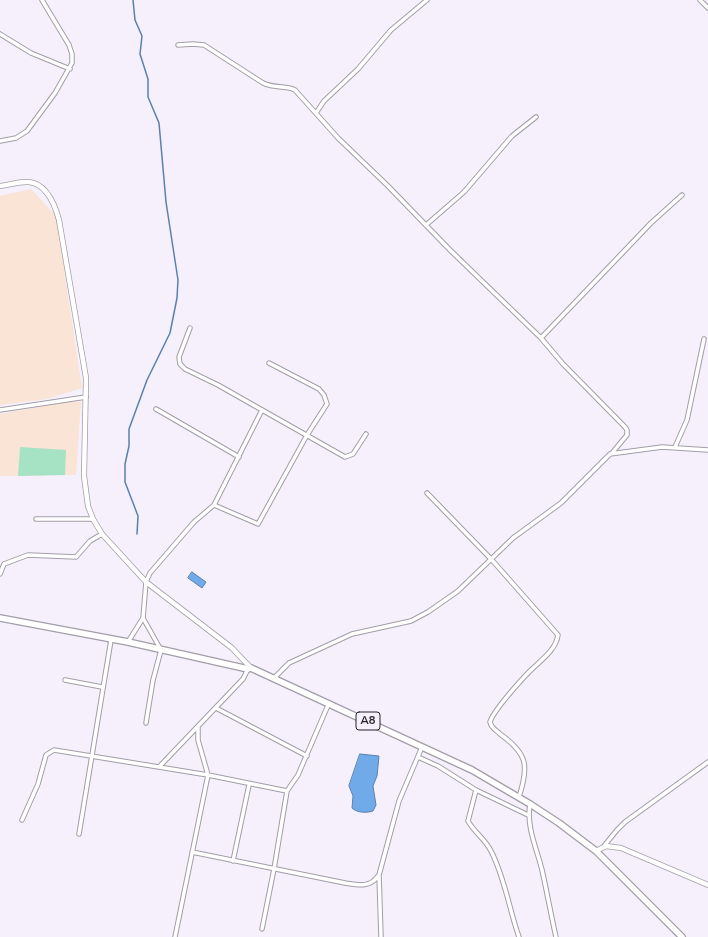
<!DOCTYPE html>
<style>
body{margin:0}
canvas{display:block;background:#f5f0fc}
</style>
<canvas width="708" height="937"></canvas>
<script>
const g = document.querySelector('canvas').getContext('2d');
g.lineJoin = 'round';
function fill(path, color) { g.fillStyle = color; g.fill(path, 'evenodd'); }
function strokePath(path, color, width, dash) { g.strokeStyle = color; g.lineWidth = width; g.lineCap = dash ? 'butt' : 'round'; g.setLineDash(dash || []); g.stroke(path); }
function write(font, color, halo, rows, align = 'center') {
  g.font = font + ' "Nunito Sans",sans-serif'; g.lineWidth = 3; g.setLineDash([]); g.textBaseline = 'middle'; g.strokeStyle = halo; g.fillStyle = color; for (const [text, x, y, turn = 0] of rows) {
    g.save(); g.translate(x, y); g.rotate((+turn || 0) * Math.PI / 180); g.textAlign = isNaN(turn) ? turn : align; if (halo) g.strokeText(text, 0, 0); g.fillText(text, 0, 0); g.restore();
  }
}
const education = new Path2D(`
 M31,189L56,216L82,388L47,399L0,405V196Z
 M67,402H81L76,475L0,476V414Z`);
const green = new Path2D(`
 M20,447L66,450L65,475L18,476Z`);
const water = new Path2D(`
 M192,572L206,582L202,588L188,578Z
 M360,754L379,756L377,776L373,786L376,805L373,811C367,813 357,813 352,808L353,796L349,786Z`);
const stream = new Path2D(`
 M133,0L135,20L142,36L140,54L148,79V97L159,123L166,202L178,280L177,298L170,333L147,380L129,429V446L125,464V482L138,516L137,534`);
const minor = new Path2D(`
 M700,0L708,8
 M0,34L31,53L70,69
 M178,45L193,44L204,45L263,83C275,89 288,85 295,90L338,138L387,185L450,250L541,338L563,364L625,427L627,430V435L612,453
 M316,113L324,101L358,69L391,30L427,0
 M0,141L16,138L27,131L55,93L72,63V54L69,45L42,0
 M426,225L464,192L512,136L536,117
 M190,328L179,357L180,364L185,369L218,385L345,457L353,454L366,434
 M541,338L651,223L682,195
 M156,409L239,457
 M0,410L86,397
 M675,447L687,420L704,339
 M427,493L492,560L558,635C556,650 541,660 530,671C521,680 493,711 490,722C491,728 496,730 500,734C528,754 529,766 519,797
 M214,505L262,410
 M36,519H93
 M0,574L4,564L28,555L76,557L90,541L102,534
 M143,618L161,650L153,680L146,723
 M128,642L143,618L146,582L150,573L194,522L214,505L258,524L307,435L327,404L324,395L319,389L269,363
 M274,678L289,663L352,634L411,621L428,612L458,591L513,538L561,503L610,454L662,447L708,450
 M65,680L102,687
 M216,708L307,756
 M418,757L438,766L476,790L528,815
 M159,767L243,679L248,669
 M476,790L468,821C474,832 485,839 491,851C505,878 509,909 519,937
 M530,804C526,827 537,849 542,870C547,892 551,915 556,937
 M22,820L38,784L46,755L54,750L208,775L287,791L298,775L329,703
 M79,834L111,640
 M604,846L617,830L625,822L708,762
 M192,852L345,883C358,885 370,888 378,876
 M233,861L249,785
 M262,929L274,869L287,791
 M175,937L208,775L198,740V727
 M381,937L379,875L399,801L422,747`);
const tertiary = new Path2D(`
 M0,186C9,185 20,181 29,182C47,184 55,205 59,220L86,378L84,476L88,506L93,519L102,534L146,582L232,648L251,668
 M596,851L606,846L621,848L708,885`);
const primary = new Path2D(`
 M0,618L128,642L248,669L251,668L472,770L530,804L559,823L596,851L682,937`);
const shields = [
 [368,721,24]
];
const shieldNames = [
 ["A8",368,721]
];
fill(education, '#f9e4d6');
fill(green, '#a6e3c5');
fill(water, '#71aae8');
strokePath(water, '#5a81ae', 1);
strokePath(stream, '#5a81ae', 1.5);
strokePath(minor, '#a29ea8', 5.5);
strokePath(tertiary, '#a29ea8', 6);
strokePath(primary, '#a29ea8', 8);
strokePath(minor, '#fff', 3.5);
strokePath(tertiary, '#fff', 4.5);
strokePath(primary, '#fff', 5.5);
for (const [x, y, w] of shields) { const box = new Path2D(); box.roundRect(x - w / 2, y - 9, w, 18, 3); g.fillStyle = '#f5f0fc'; g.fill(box); strokePath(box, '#242226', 1); }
write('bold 11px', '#242226', null, shieldNames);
</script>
